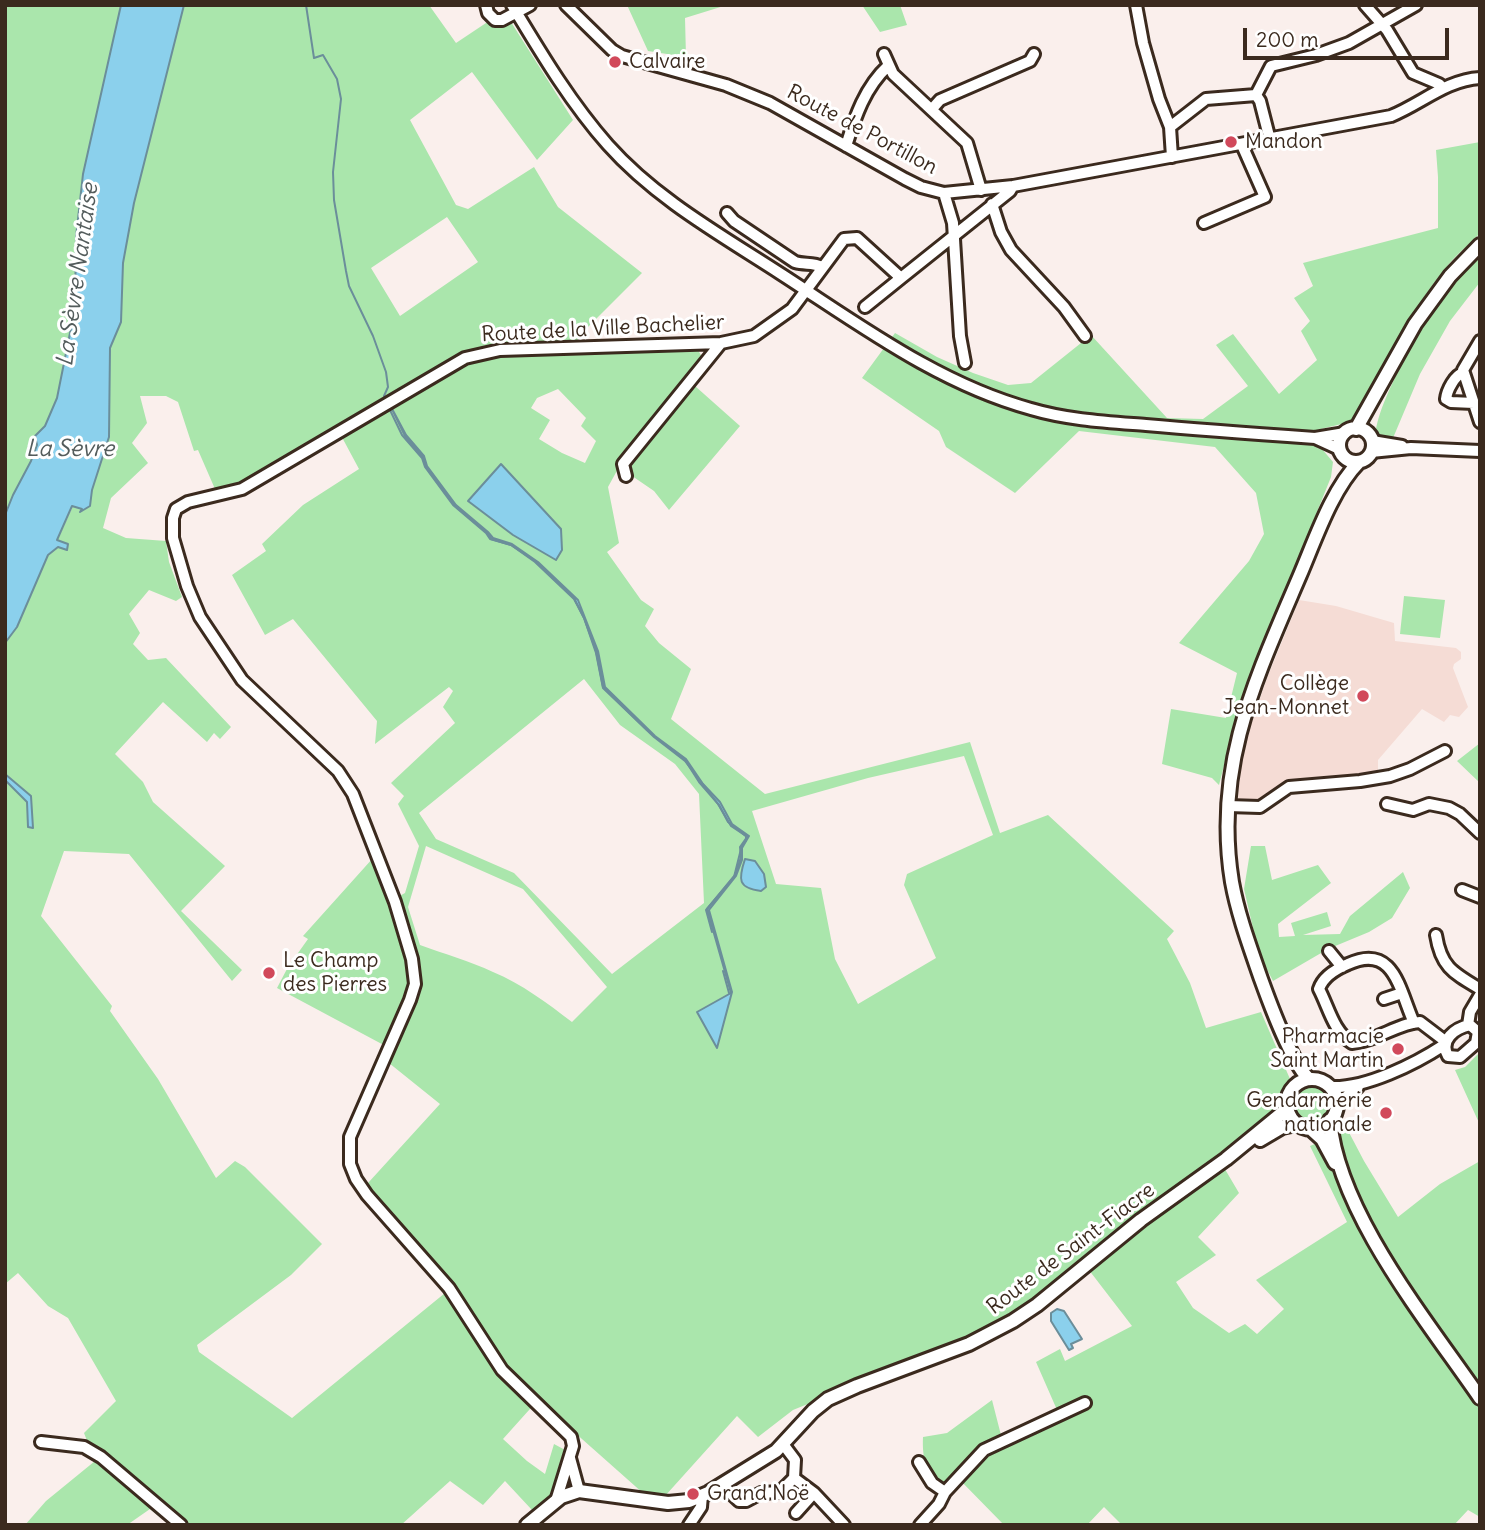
<!DOCTYPE html>
<meta charset="utf-8">
<style>
body{margin:0}
#map{position:relative;width:1485px;height:1530px;overflow:hidden;background:#faefec;font-family:Delius,sans-serif}
canvas{display:block}
.frame{position:absolute;inset:0;border:7px solid #3b2a1e;pointer-events:none}
.scale{position:absolute;left:1243px;top:28px;width:206px;height:32px;box-sizing:border-box;border:4px solid #3b2a1e;border-top:0;padding-left:9px;font-size:21px;line-height:24px;white-space:nowrap;color:#3b2a1e;-webkit-text-stroke:5px #fff;paint-order:stroke}
</style>
<div id="map">
<canvas width="1485" height="1530"></canvas>
<div class="frame"></div>
<div class="scale">200 m</div>
</div>
<script>
const g = document.querySelector('canvas').getContext('2d');
g.lineJoin = 'round';
function fill(path, color) { g.fillStyle = color; g.fill(path, 'evenodd'); }
function strokePath(path, color, width, dash) { g.strokeStyle = color; g.lineWidth = width; g.lineCap = dash ? 'butt' : 'round'; g.setLineDash(dash || []); g.stroke(path); }
function write(font, color, halo, rows, align = 'center') {
  g.font = font + ' Delius,sans-serif'; g.lineWidth = 6; g.setLineDash([]); g.textBaseline = 'middle'; g.strokeStyle = halo; g.fillStyle = color; for (const [text, x, y, turn = 0] of rows) {
    g.save(); g.translate(x, y); g.rotate((+turn || 0) * Math.PI / 180); g.textAlign = isNaN(turn) ? turn : align; if (halo) g.strokeText(text, 0, 0); g.fillText(text, 0, 0); g.restore();
  }
}
const built = new Path2D(`
 M1299,600L1336,606L1394,623L1395,641L1456,648L1461,652V659L1454,664L1453,668L1468,707L1459,717L1450,715L1444,722L1422,709L1378,760V776L1286,784L1262,802H1238L1239,776L1248,733L1267,678Z`);
const green = new Path2D(`
 M5,5H121L83,174L76,237L75,307L71,328L57,398L45,426L36,436C38,462 16,492 5,515Z
 M184,5H429L456,43L504,11L573,120L537,160L472,72L410,120L456,205L468,209L534,167L558,207L642,273L579,336L576,343L698,350L703,359L686,378L740,426L669,510L654,491L619,467L608,487L619,543L607,552L641,600L654,609L645,626L659,643L691,669L671,719L765,794L970,742L1000,833L1048,815L1174,931L1167,939L1190,983L1206,1028L1261,1012L1290,1079L1274,1110L1219,1159L1239,1193L1198,1237L1216,1255L1176,1282L1193,1308L1229,1333L1245,1324L1257,1334L1284,1309L1256,1280L1347,1222L1310,1146L1338,1134L1343,1121L1364,1161L1398,1217L1440,1184L1480,1161V1517L1468,1510L1454,1525L1434,1523L1432,1525H1122L1104,1507L1087,1525H1004L956,1476L943,1488C926,1474 922,1459 923,1437L947,1433L992,1400L1003,1443L1061,1419L1036,1362L1060,1349L1065,1361L1132,1326L1082,1261L1023,1309L987,1331L793,1410L758,1437L737,1416L665,1496L644,1494L538,1400L503,1439L527,1461L545,1474L554,1444L567,1451L554,1493L532,1510L505,1481L483,1505L450,1481L401,1525H170L150,1509L127,1525H25L46,1501L95,1461L84,1433L116,1401L68,1318L48,1306L18,1273L5,1284V780L27,802L28,827L31,796L5,774V643L17,627L48,555L58,546L66,550L57,541L73,506L82,509L90,506L92,490L109,437L110,348L121,322L123,263L134,203ZM447,217L478,262L400,316L371,268ZM558,389L586,418L581,426L596,441L585,463L562,453L539,439L550,420L531,408L537,398ZM140,396H166L178,402L194,451L198,450L215,489L243,482L337,428L359,469L303,505L262,544L266,551L232,575L265,635L293,619L377,721L375,744L449,687L453,691L443,707L455,723L391,783L404,796L398,804L419,846L405,893L392,900L373,858L303,936L308,939L288,967L277,988L393,1050L389,1063L440,1104L368,1183L370,1207L445,1293L292,1418L199,1352L197,1345L291,1275L322,1244L245,1167L235,1161L216,1178L158,1079L110,1011L112,1006L41,916L64,851L129,854L232,981L242,970L181,911L225,866L153,802L143,782L115,754L163,702L207,742L214,733L220,739L231,727L166,658L148,660L133,644L140,633L129,614L149,590L176,601L182,597L169,562L166,541L126,538L103,528L111,498L148,463L132,443L147,423ZM584,679L620,725L675,764L699,794L704,903L612,974L514,873L436,839L419,813ZM964,756L993,835L907,874L904,885L936,958L858,1004L835,959L821,888L776,884L752,811L868,778ZM426,846L523,889L607,987L572,1022C547,1003 522,984 493,972C470,961 444,954 420,945L408,907Z
 M627,5H727L685,18L686,57L648,51Z
 M862,5H900L907,25L880,32Z
 M1480,142V233C1470,244 1458,253 1449,264C1410,310 1384,366 1358,420L1321,429L1317,448L1322,449L1333,462L1331,477L1240,704L1219,785L1212,778L1162,764L1171,709L1226,718L1237,673L1179,643L1249,561L1264,534L1256,493L1215,447L1079,431L1015,493L946,447L939,431L862,378L895,333L937,357L973,373L1008,385L1031,383L1091,335L1167,418L1203,419L1248,386L1216,345L1233,334L1279,394L1317,360L1301,331L1310,321L1294,298L1313,286L1303,263L1438,228V177L1436,150Z
 M1480,256V282L1450,321L1420,374L1393,438H1376C1372,410 1425,321 1442,295C1452,281 1468,268 1480,256Z
 M1404,596L1445,600L1440,638L1400,634Z
 M1480,743V783L1457,761Z
 M1251,846H1265L1272,880L1318,865L1331,883L1278,924L1279,937L1295,936L1291,923L1327,912L1331,926L1303,935L1340,934L1350,916L1403,872L1410,888L1392,918L1369,932L1328,949L1273,981L1259,954L1244,889Z
 M1480,1052V1125L1455,1070L1465,1067Z
 M1292 1103a20 20 0 1 1 40 0a20 20 0 1 1-40 0Z`);
const water = new Path2D(`
 M121,5H184L134,203L123,263L121,322L110,348L109,437L92,490L90,506L80,512L82,509L72,506L57,540L68,544L67,550L58,547L48,555L17,627L5,643V515L13,495L31,461L37,445L35,436L45,426L57,398L71,328L75,306L76,237L83,174Z
 M390,405L406,435L424,456L427,466L456,505L488,532L493,538L512,544L538,562L578,600L598,651L605,687L655,736L686,759L703,784L720,802L732,824L749,836L742,848V860L736,876L709,910L732,992L717,1048L697,1012L731,993L707,909L735,875L741,857L740,847L747,837L728,822L719,805L699,782L685,760L647,730L603,687L596,651L584,618L574,598L535,561L511,545L491,539L487,533L454,505L426,467L423,458L406,438Z
 M501,464L561,529L562,550L556,560L513,535L468,501Z
 M5,774L31,796L33,828L28,827L27,802L5,780Z
 M745,859L755,861L764,874L766,887L761,891C738,888 738,880 745,859Z
 M1057,1309L1064,1311L1082,1339L1071,1344L1073,1348L1069,1350L1051,1321V1313Z`);
const stream = new Path2D(`
 M306,5L314,58L323,55L337,79L341,99L333,172L334,200L346,271L349,286L373,336L386,372L388,387L384,396L385,400
 M389,408L402,435L422,458L425,467L453,505L486,533L490,539L511,545L535,562L574,599L584,618L596,653L603,688L654,737L685,761L718,804L731,826L746,836V841
 M712,932L706,910L734,877L742,845
 M723,971L729,993`);
const minor = new Path2D(`
 M486,5L488,13L495,20H502L530,5
 M512,5C541,53 570,102 608,145C656,199 721,235 781,274C860,325 939,384 1031,409C1068,420 1108,422 1146,425C1203,430 1259,434 1315,438L1345,433
 M566,5L612,50L622,56L726,85L770,103L905,179L921,187L944,193L1013,186L1391,116C1421,104 1446,80 1480,78
 M1136,5L1143,43L1159,99L1170,127L1172,157
 M1365,5L1387,30L1413,73L1439,84L1443,88
 M884,54L893,74L967,143L981,190
 M1256,95L1271,66L1316,55L1349,43L1416,5
 M1256,95L1260,101L1270,140
 M932,109L940,100L1030,61L1034,54
 M1170,127L1206,99L1256,95
 M846,146C855,117 865,87 888,66
 M944,193L953,223L960,336L965,363
 M992,204L1001,232L1011,250L1064,307L1085,336
 M727,213L734,221L795,262C805,265 813,262 822,267
 M1204,223L1265,197L1242,145
 M865,307L901,278
 M1480,341L1463,370L1480,422
 M1463,373C1455,375 1447,390 1446,399L1451,402L1474,403
 M1315,438L1339,449
 M1372,441L1402,446
 M1371,452L1411,448L1480,451
 M626,476L623,464L721,343
 M1387,804L1413,810L1429,804L1449,808L1460,814L1480,833
 M1228,806L1260,807L1289,787L1360,781L1390,776L1410,769L1445,751
 M1462,890L1480,897
 M1436,935C1441,967 1453,973 1480,989
 M1329,951L1342,967
 M1384,999L1402,993
 M1414,1023C1399,989 1394,943 1348,964C1336,969 1323,977 1319,989C1329,1008 1333,1031 1352,1043C1377,1041 1398,1023 1420,1022L1445,1041
 M1468,1025L1470,1012L1480,995
 M1470,1025L1478,1032L1476,1043L1460,1057L1448,1056C1439,1040 1455,1028 1470,1025Z
 M1330,1087C1365,1089 1415,1064 1444,1045
 M1336,1105L1358,1087
 M41,1442L84,1447L101,1457L181,1525
 M783,1444L795,1460L794,1478L814,1493L844,1525
 M570,1458L579,1491
 M919,1462L932,1483L945,1492
 M722,1485L739,1501H746L761,1493L780,1492L794,1478
 M556,1501L573,1446L571,1437L502,1370L449,1288L367,1195L356,1179L350,1164V1137L410,1000L415,984L412,959L395,902L353,794L338,771L242,680L200,617L187,586L173,538V518L176,509L188,502L242,489L465,358L500,350L721,343L754,336L792,309L844,239L857,238L901,278L1010,191L1013,186
 M796,1513L814,1493
 M689,1525L701,1507L702,1495
 M920,1525L939,1504L945,1492L984,1450L1085,1403`);
const major = new Path2D(`
 M1339 445a17 17 0 1 1 34 0a17 17 0 1 1-34 0Z
 M1356,429L1415,324L1450,276L1480,245
 M1309,1079C1291,1062 1270,1004 1261,979C1250,947 1238,915 1232,882C1213,766 1256,678 1300,575C1315,540 1332,489 1359,462
 M1287 1104a25 25 0 1 1 50 0a25 25 0 1 1-50 0Z
 M1330,1120C1338,1213 1428,1322 1480,1398
 M1311,1129L1322,1139L1335,1163
 M1260,1140L1282,1127L1296,1124
 M527,1525L561,1497L579,1491L668,1503L689,1501L708,1493L776,1451L813,1411L828,1399L857,1386L969,1344L1013,1321L1037,1305L1141,1220L1226,1159L1287,1109`);
const markers = [
 [615,62,7,"#d1495b"],
 [1231,142,7,"#d1495b"],
 [1363,696,7,"#d1495b"],
 [269,973,7,"#d1495b"],
 [1398,1049,7,"#d1495b"],
 [1386,1113,7,"#d1495b"],
 [693,1494,7,"#d1495b"]
];
const poiNames = [
 ["Calvaire",629,62],
 ["Mandon",1245,142],
 ["Collège",1349,684,"right"],
 ["Jean-Monnet",1349,708,"right"],
 ["Le Champ",283,961],
 ["des Pierres",283,985],
 ["Pharmacie",1384,1037,"right"],
 ["Saint Martin",1384,1061,"right"],
 ["Gendarmerie",1372,1101,"right"],
 ["nationale",1372,1125,"right"],
 ["Grand Noë",707,1494]
];
const streetNames = [
 ["Route de Portillon",862,130,28],
 ["Route de la Ville Bachelier",603,329,-3],
 ["Route de Saint-Fiacre",1071,1249,-37]
];
const waterNames = [
 ["La Sèvre Nantaise",78,275,-82],
 ["La Sèvre",70,449]
];
fill(built, '#f5dcd5');
fill(green, '#aae6ac');
fill(water, '#8bd0ec');
strokePath(water, '#6b8e9a', 2);
strokePath(stream, '#6b8e9a', 2);
strokePath(minor, '#3b2a1e', 16);
strokePath(major, '#3b2a1e', 18);
strokePath(minor, '#fff', 10);
strokePath(major, '#fff', 12);
for (const [x, y, r, color] of markers) { const dot = new Path2D(); dot.arc(x, y, r, 0, 2 * Math.PI); g.fillStyle = color; g.fill(dot); strokePath(dot, '#fff', 2.5); }
write('21px', '#3b2a1e', '#fff', poiNames, 'left');
write('21px', '#3b2a1e', '#fff', streetNames);
write('italic 23px', '#535c5c', '#fff', waterNames);
</script>
